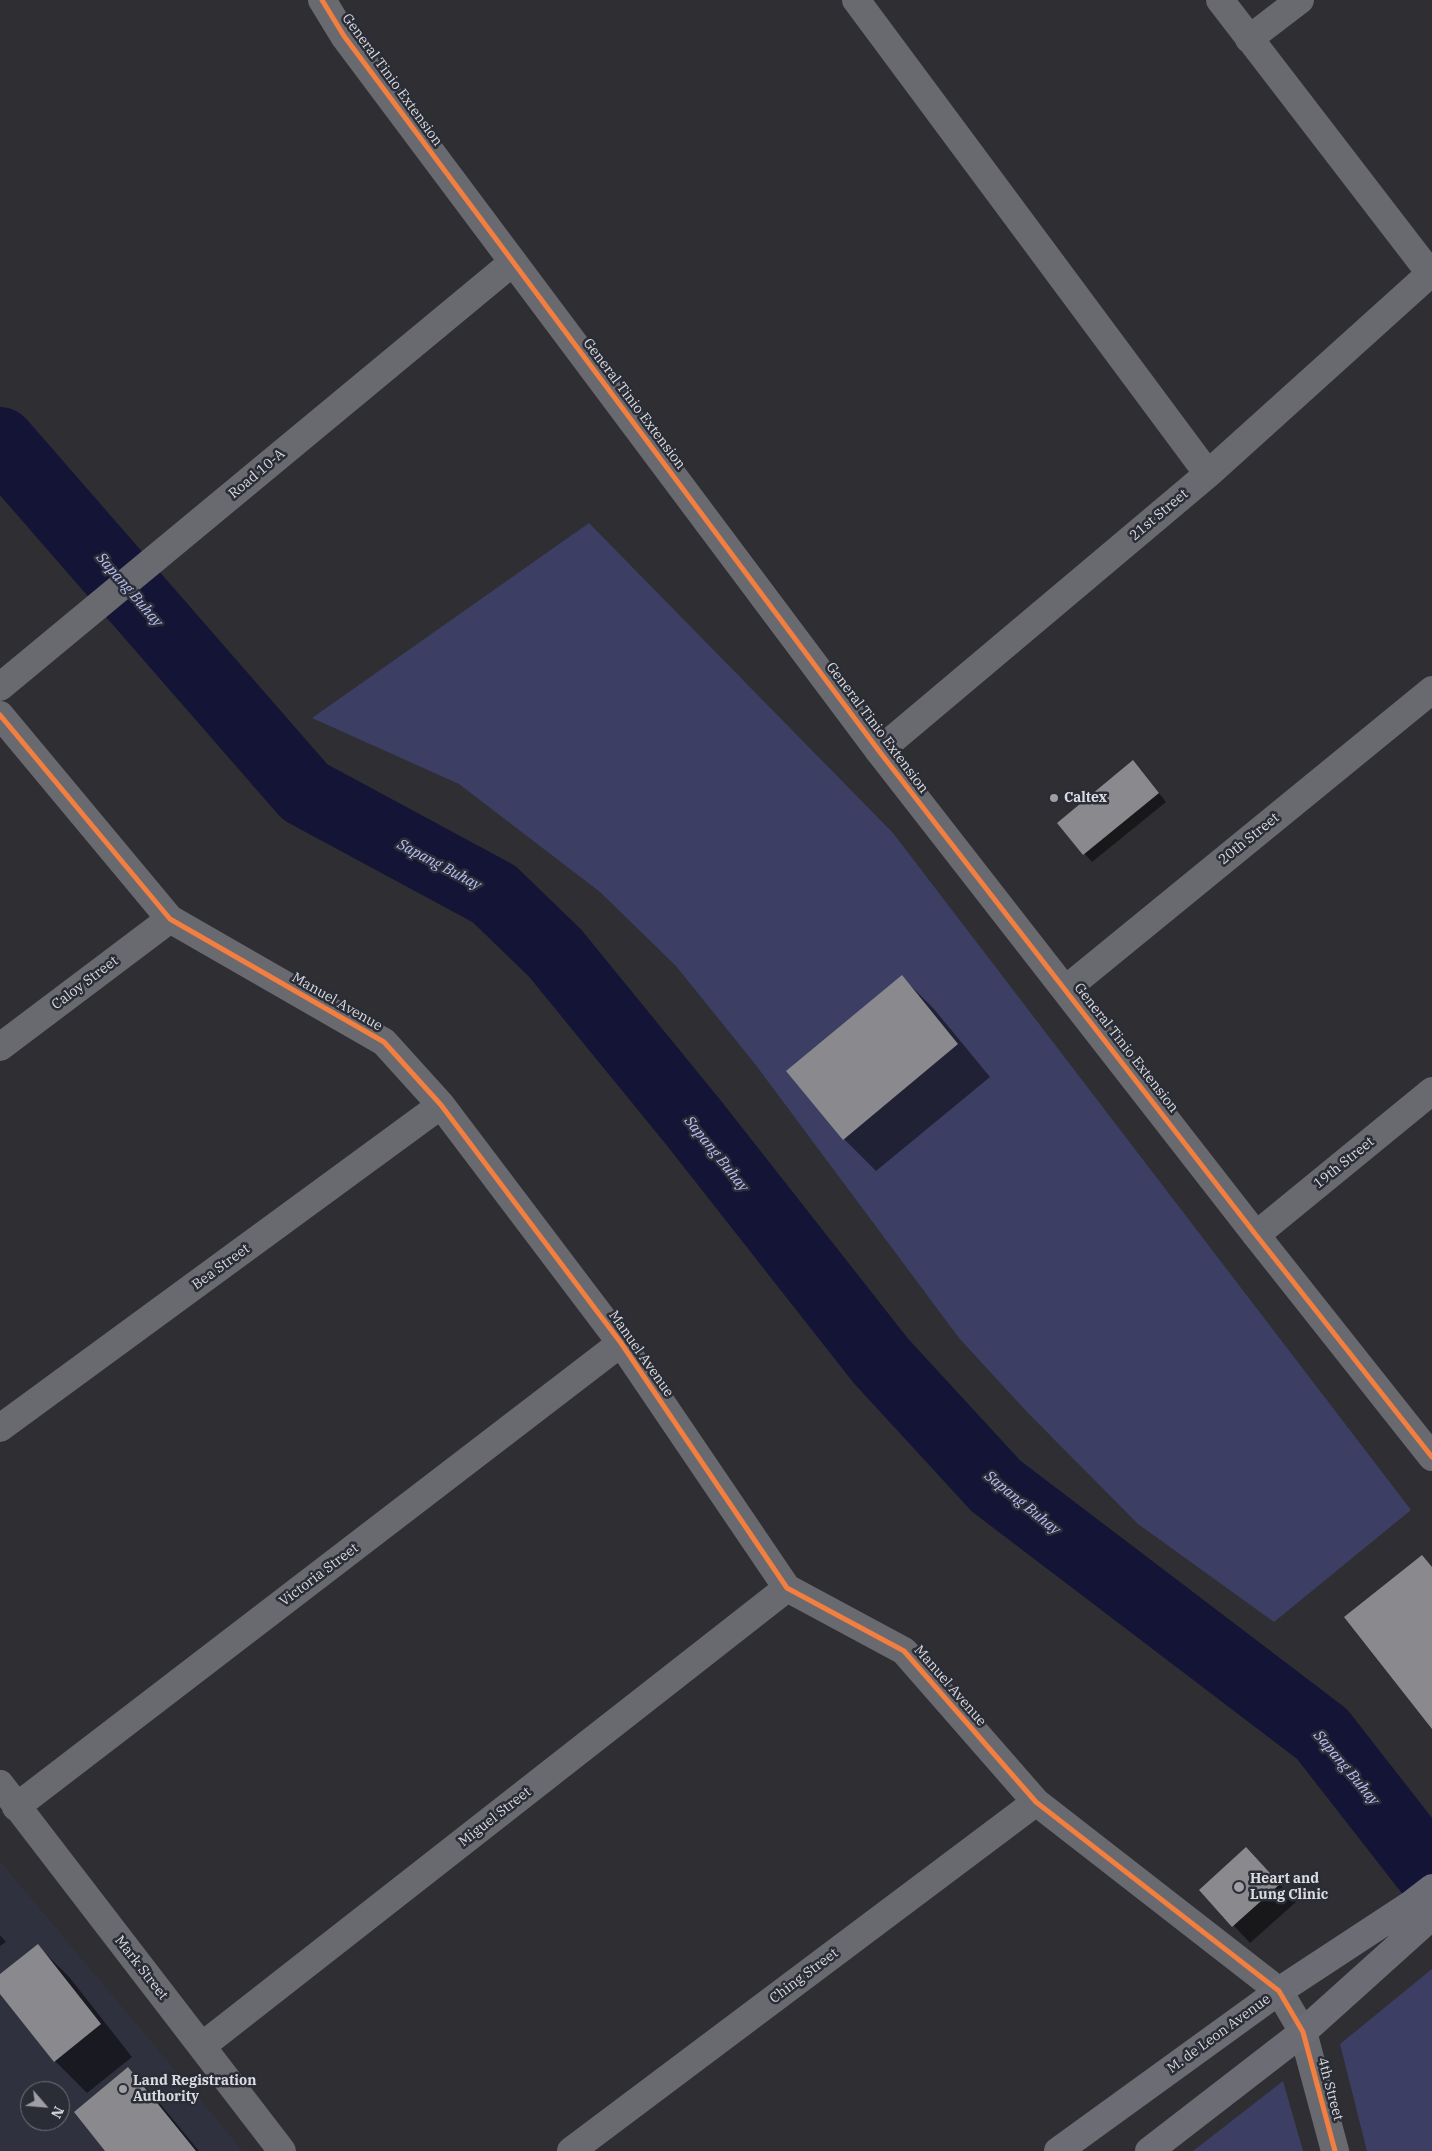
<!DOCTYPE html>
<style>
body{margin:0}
#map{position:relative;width:1432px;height:2151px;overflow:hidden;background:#2e2e33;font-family:"IBM Plex Serif",serif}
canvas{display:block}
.north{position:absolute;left:20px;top:2081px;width:50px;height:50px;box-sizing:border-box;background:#2b2d36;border:1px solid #71737a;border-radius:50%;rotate:117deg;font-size:14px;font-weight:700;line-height:20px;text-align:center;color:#dadbe1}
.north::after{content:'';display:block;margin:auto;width:18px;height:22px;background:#9e9ea4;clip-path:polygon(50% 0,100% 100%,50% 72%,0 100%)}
</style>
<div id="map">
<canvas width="1432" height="2151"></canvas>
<div class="north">N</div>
</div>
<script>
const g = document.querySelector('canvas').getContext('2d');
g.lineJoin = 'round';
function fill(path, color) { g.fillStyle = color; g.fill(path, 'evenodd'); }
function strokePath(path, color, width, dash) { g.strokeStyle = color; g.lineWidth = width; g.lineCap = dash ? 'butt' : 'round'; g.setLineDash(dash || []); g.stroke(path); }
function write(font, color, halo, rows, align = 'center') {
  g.font = font + ' "IBM Plex Serif",serif'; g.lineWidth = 5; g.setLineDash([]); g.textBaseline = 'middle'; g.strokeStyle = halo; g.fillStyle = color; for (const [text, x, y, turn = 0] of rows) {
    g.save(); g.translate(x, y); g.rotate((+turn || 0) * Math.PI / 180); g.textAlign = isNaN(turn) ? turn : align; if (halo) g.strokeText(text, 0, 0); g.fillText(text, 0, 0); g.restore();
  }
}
const built = new Path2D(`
 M0,1861L243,2151H0ZM30,2091H60V2121H30Z`);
const green = new Path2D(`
 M589,523L893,833L1411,1510L1274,1622L1138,1524L1027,1412L959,1338L755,1064L676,966L600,892L459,784L312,718Z
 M1432,1969V2151H1367L1340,2044Z
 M1283,2081L1303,2151H1193Z`);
const shadow = new Path2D(`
 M1141,770L1166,802L1092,862L1058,823Z
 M902,977L934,1009L990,1077L876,1171L844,1139Z
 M1246,1848L1296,1902L1250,1943L1201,1890Z
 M0,1935L6,1942L0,1946Z
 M38,1946L70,1978L132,2057L87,2093L55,2061L0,1992V1976Z
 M128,2069L152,2094L199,2151H107Z`);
const river = new Path2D(`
 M0,442L305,792L494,894L555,953L693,1122L881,1361L996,1486L1322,1734L1432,1875`);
const building = new Path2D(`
 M1133,760L1159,793L1083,855L1057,823Z
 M902,975L958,1044L843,1140L786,1071Z
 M1422,1555L1432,1567V1729L1344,1617Z
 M1246,1847L1280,1884L1232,1927L1199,1890Z
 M38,1944L101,2024L54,2062L0,1994V1974Z
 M128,2067L196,2151H105L74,2112Z`);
const minor = new Path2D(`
 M856,0L1208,474
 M1220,0L1430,273
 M1249,39L1300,0
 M0,687L513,262
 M0,715L170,919L384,1042L441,1105L621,1343L787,1588L904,1651L1036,1802L1279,1991L1303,2032L1335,2151
 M879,751L1208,474L1432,272
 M1066,989L1432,690
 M0,1047L170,919
 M1256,1235L1432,1091
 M0,1428L441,1105
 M0,1784L282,2151
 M16,1807L621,1343
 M202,2046L787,1588
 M571,2151L1036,1802`);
const tertiary = new Path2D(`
 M322,0L344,36L879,751L1256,1235L1432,1457`);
const secondary = new Path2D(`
 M1058,2151L1279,1991L1410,1905L1432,1888
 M1149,2151L1303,2032L1432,1916`);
const cycleway = new Path2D(`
 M322,0L344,36L879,751L1256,1235L1432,1457
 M0,715L170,919L384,1042L441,1105L621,1343L787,1588L904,1651L1036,1802L1279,1991L1303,2032L1335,2151`);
const markers = [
 [1054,798,5,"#9e9ea4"],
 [1239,1887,6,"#9e9ea4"],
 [123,2089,5,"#9e9ea4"]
];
const streetNames = [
 ["General Tinio Extension",392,80,54],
 ["General Tinio Extension",634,404,53],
 ["Road 10-A",257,474,-40],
 ["21st Street",1159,515,-40],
 ["General Tinio Extension",877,728,53],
 ["20th Street",1249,839,-39],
 ["Caloy Street",85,983,-37],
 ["Manuel Avenue",337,1002,30],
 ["General Tinio Extension",1126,1048,52],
 ["19th Street",1344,1163,-39],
 ["Bea Street",221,1267,-36],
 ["Manuel Avenue",641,1354,55],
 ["Victoria Street",319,1575,-37],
 ["Manuel Avenue",950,1686,49],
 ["Miguel Street",495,1817,-38],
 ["Mark Street",141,1968,52],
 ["Ching Street",804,1976,-37],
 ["M. de Leon Avenue",1219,2034,-36],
 ["4th Street",1330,2089,75]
];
const poiNames = [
 ["Caltex",1064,798],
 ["Heart and",1250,1879],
 ["Lung Clinic",1250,1895],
 ["Land Registration",133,2081],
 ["Authority",133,2097]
];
const waterNames = [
 ["Sapang Buhay",129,590,49],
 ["Sapang Buhay",439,865,28],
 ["Sapang Buhay",716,1154,51],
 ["Sapang Buhay",1022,1503,39],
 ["Sapang Buhay",1346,1768,50]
];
fill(built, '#2f313e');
fill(green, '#3c3f63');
fill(shadow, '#0007');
strokePath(river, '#141436', 70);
fill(building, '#8a8a8e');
strokePath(minor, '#696a70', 28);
strokePath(tertiary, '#696a70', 28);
strokePath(secondary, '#6b6c74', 28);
strokePath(cycleway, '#f27e40', 5);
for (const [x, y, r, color] of markers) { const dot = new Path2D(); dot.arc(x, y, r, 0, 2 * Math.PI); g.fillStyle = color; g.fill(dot); strokePath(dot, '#2b2d36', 2); }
write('14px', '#dadbe1', '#2b2d36', streetNames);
write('bold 14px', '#dadbe1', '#2b2d36', poiNames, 'left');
write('italic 15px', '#b8c0f9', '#2b2d36', waterNames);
</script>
